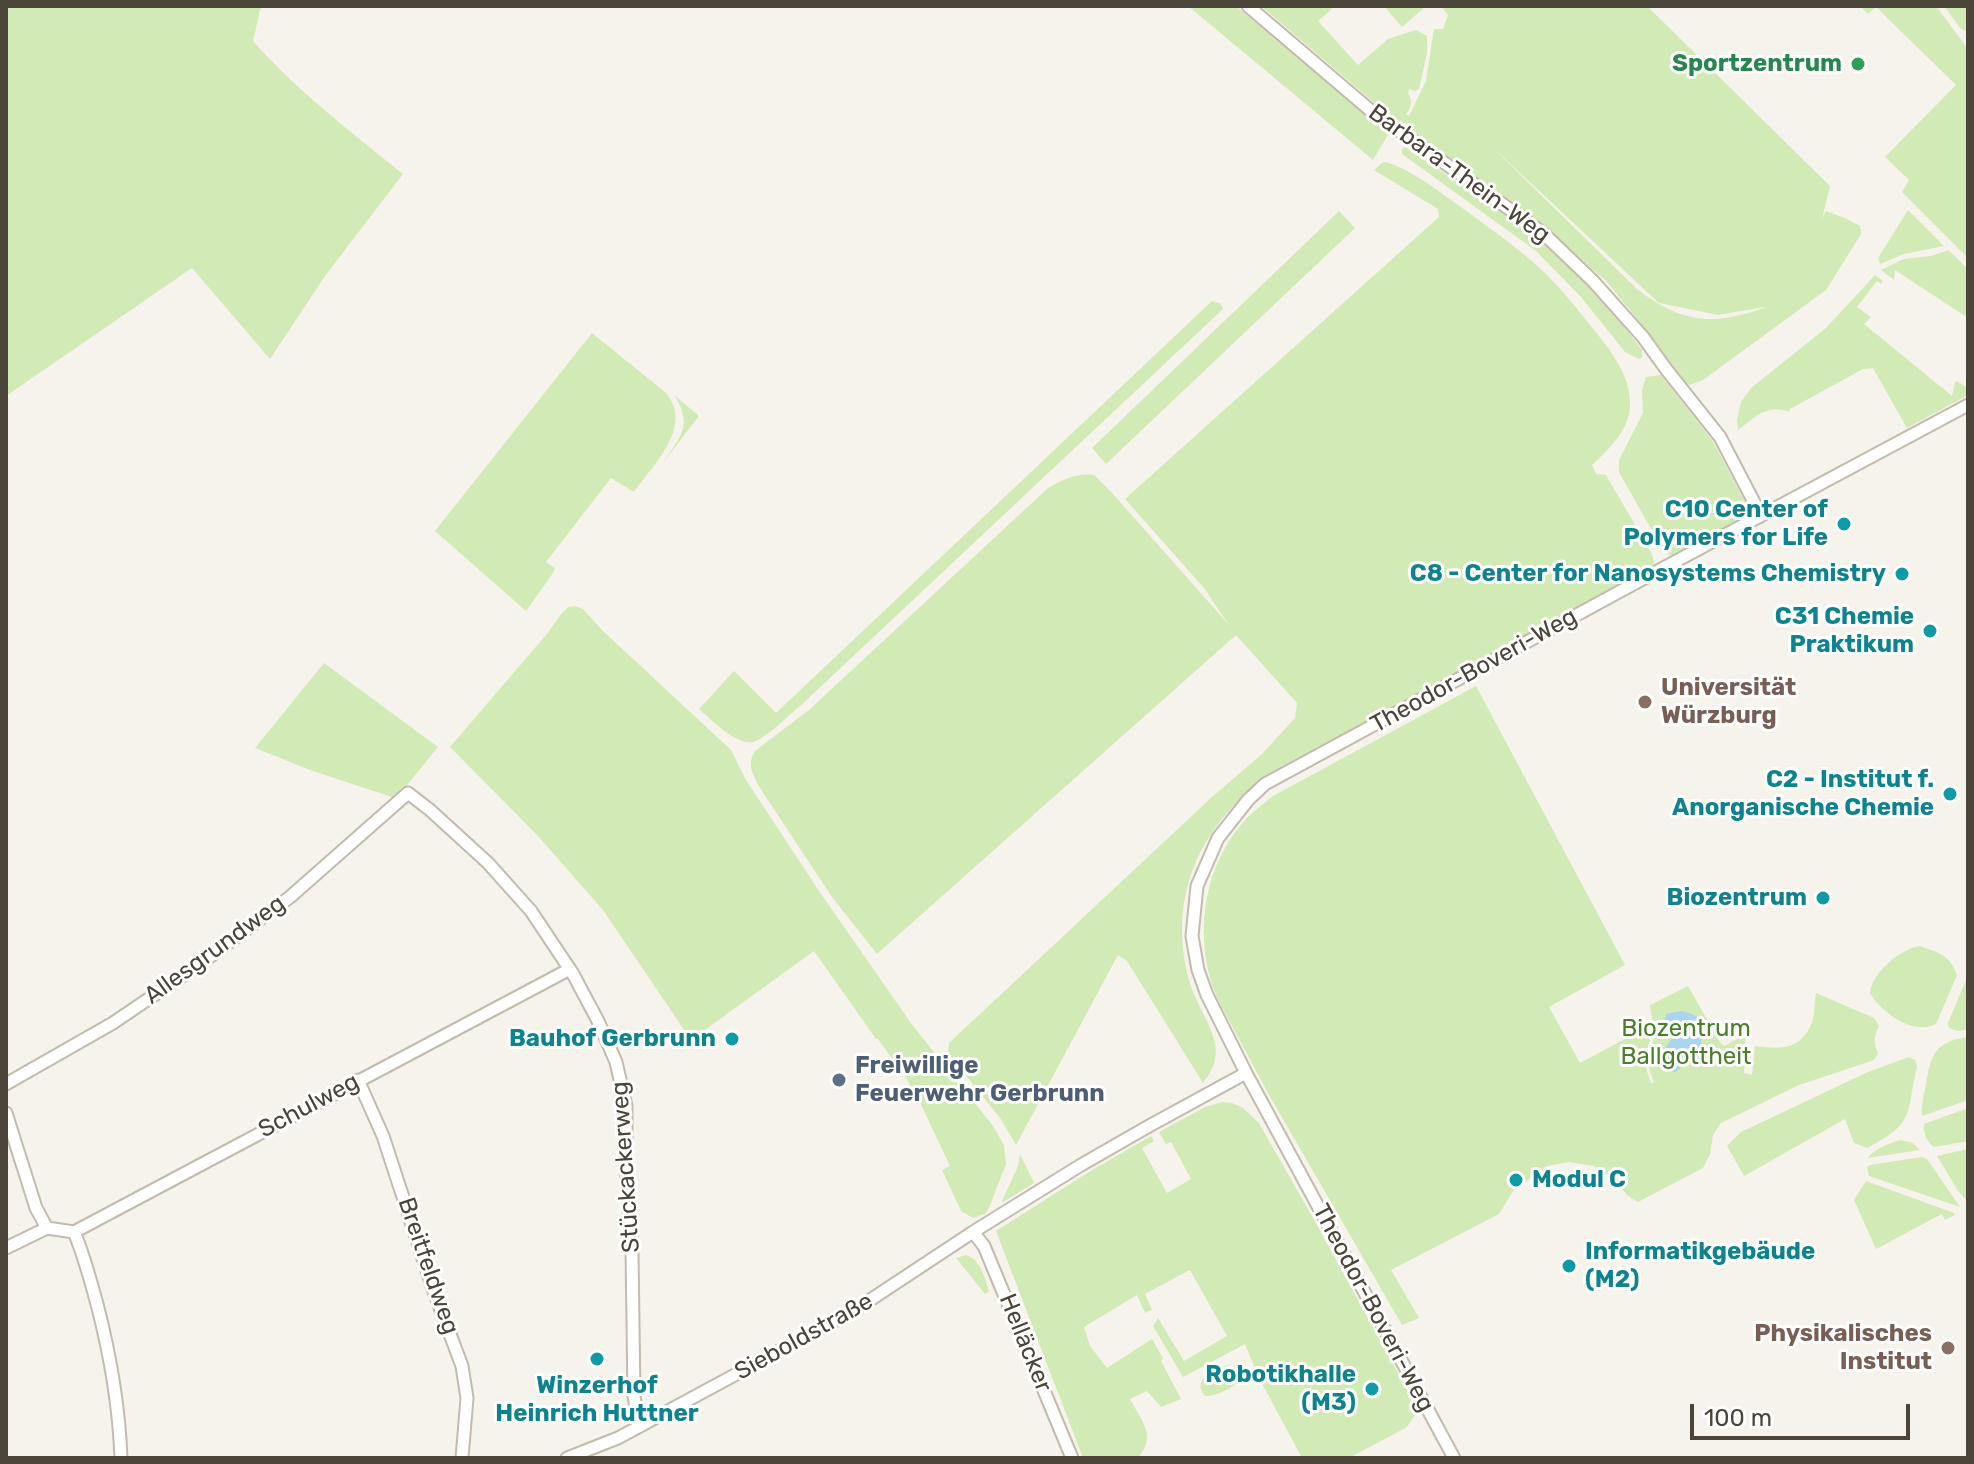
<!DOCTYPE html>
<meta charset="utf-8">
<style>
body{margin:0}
#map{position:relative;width:1974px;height:1464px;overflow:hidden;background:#f6f3ec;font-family:Rubik,sans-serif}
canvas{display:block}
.frame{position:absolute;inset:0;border:8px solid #4b4439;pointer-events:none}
.scale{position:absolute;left:1690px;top:1404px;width:220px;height:36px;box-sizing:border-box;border:4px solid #4b4439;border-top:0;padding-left:10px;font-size:24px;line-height:28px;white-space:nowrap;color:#4b4439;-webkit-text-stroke:6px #fff;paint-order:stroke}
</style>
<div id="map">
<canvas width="1974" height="1464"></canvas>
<div class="frame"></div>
<div class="scale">100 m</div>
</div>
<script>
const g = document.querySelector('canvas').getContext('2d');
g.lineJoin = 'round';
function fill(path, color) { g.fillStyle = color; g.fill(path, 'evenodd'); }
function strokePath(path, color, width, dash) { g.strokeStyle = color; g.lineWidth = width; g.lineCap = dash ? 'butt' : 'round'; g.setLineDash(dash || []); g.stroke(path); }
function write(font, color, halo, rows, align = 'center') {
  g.font = font + ' Rubik,sans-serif'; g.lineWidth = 6; g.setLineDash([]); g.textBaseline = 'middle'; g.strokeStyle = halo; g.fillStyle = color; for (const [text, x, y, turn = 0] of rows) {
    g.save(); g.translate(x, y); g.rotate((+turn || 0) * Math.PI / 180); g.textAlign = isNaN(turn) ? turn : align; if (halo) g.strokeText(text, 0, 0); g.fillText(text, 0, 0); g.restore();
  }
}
const green = new Path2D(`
 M6,6H263L260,10L253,41C297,91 351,132 403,174L325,276L270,359L192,268L6,396Z
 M1188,6H1236L1389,133L1373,160Z
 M1261,6H1329L1332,9L1318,21L1358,65L1388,39L1416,30L1427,36V53L1419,89L1415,91L1409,89L1408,93C1412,101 1413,106 1406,114L1409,116L1426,81L1434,29H1443L1448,15L1441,6H1647L1830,186L1822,219L1826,211L1847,219L1860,226L1861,234L1826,290L1703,380L1689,385L1684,381L1652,337L1607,282L1542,225L1384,111ZM1490,145L1659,303L1718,315L1765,307C1757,311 1749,313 1740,315C1700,326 1669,314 1637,289Z
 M1384,6H1426L1402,27Z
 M1860,6H1936L1968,49V258L1902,192L1909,180L1885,157L1956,85L1876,7L1868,14Z
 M1944,6H1968V32L1961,29Z
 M1405,147L1510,217L1549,248L1588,284L1612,311L1642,350V357L1639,359L1625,352L1581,297L1536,251L1402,154V149Z
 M1386,162C1412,170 1432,187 1454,202C1485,225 1518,247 1546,274C1562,290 1576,307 1590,325C1608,347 1631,374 1630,405C1629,431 1609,449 1592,465L1596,474L1606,475L1652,554L1654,563L1651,570L1274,771C1202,821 1165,895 1190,983C1201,1020 1234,1046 1203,1083L1127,961L1118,955L1016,1145L1000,1118L948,1053L949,1043L1212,797L1263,753L1295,718L1297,703L1236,635L877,954L832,897L758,785C752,772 747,764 755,751L809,710L1048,488C1064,479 1076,473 1094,475L1113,494L1229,625L1204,588L1125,499L1439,217L1438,209L1374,170L1382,163Z
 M1908,210L1944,246L1904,254L1880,264L1878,258Z
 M1339,211L1355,228L1106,464L1092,448Z
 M1948,250L1968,269V318L1895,270L1894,280L1881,270L1904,259L1931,256Z
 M1875,275L1883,281L1881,284L1877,281L1857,307L1871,317L1864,324L1952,396L1955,382L1957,381L1966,387L1968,386V395L1907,428L1873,368L1863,369L1790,409L1789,412C1768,403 1754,418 1738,430L1737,420L1741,402L1751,388L1826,328Z
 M1212,301L1221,304L1223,309L799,707C788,716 765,739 753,742C735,745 711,719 699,709L734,671L776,713Z
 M592,333L666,393C694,427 653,465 634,492L611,478L546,562L555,568L553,573L526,611L435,531Z
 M1661,375L1712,440L1750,511L1746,517L1677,555H1670L1664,552L1619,472V460L1643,413L1642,390L1646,377Z
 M674,395L699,416L662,464C680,437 694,426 674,395Z
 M575,606L583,609L603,631L731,750L746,780L819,891L913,1026L993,1126L1004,1145L1006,1164L989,1208L985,1214L973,1218L961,1211L942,1170L950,1166L916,1094L907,1098L901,1091L910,1084L878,1039H876L814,951L691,1040L603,910L538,836L450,747L546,635L562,613L568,607Z
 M324,663L438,747L399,795L392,797L310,770L255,748Z
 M1476,686L1625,965L1549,1007L1580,1063L1651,1025C1653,1038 1650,1038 1647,1050C1643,1062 1647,1072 1651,1083H1654L1648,1065L1650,1048L1655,1037L1650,1005L1688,986L1720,1042L1724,1046L1745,1035L1746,1055L1744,1073L1752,1075L1755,1046C1779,1049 1799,1051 1811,1025C1815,1017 1814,1003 1816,993L1874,1018L1879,1026C1874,1035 1873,1044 1878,1053L1874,1060L1799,1085L1721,1123L1713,1135L1710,1154L1703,1168L1638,1202L1628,1196L1616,1182L1594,1166L1569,1162L1547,1166L1513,1191L1499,1214L1391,1270L1419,1318L1402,1325L1269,1095L1218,1000C1192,939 1202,864 1249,816C1256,809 1265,803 1273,796Z
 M1920,946C1939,953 1949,954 1957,975L1936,1024C1914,1036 1880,1012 1870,993C1871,974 1901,948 1920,946Z
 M1968,975V1029L1958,1031L1949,1028L1948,1023Z
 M1968,1037V1100L1922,1116C1921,1105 1924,1094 1926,1084C1931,1054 1935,1042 1968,1037Z
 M1909,1057L1915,1060L1917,1066C1906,1114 1916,1123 1867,1148L1854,1143L1845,1119L1744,1176L1727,1146L1741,1132L1868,1072Z
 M1222,1102L1232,1103L1243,1108L1259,1123L1317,1225L1415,1404V1415L1407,1427L1349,1458H1302L1258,1376L1245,1344L1183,1377L1153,1326L1158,1318L1184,1361L1227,1336L1190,1270L1145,1294L1152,1310L1145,1313L1137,1295L1084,1327L1090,1346L1107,1368L1152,1339L1163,1358L1161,1361L1181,1399L1161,1407L1147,1391L1130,1399C1142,1422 1157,1435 1138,1458H1083L996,1231L1089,1172L1151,1136L1154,1141L1142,1148L1167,1193L1191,1179L1171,1142L1166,1144L1159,1132L1205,1107Z
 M1968,1108V1141L1934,1147C1927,1143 1923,1132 1924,1124Z
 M1901,1140L1913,1143L1920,1150L1868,1158C1873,1150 1891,1142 1901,1140Z
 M1968,1149V1202L1958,1191L1937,1156Z
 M1020,1154L1034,1183L1003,1202L1002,1201L1018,1166Z
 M1922,1157L1927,1159L1960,1207L1869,1176L1867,1167L1870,1165Z
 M1866,1181L1954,1213L1955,1215L1945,1220L1942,1214L1876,1249L1854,1200Z
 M966,1255C982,1261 984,1277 989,1291L985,1294L956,1258Z
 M1227,1365C1264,1371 1223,1397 1205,1396C1191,1379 1213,1371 1227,1365Z`);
const water = new Path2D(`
 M1681,1011C1690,1013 1701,1015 1702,1027C1703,1031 1700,1036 1701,1041C1702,1049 1706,1053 1706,1061L1701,1064H1684L1676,1072C1664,1072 1660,1068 1656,1057L1666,1047L1674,1035L1665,1023L1666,1014Z`);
const street = new Path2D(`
 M1248,6L1370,110L1543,233L1593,281L1643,337L1666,369L1720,437L1756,506L1759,517
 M358,1080L383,1136L432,1286L462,1366L467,1398L462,1458
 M6,1084L113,1023L200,964L290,897L408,793L430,810L488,863L531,911L573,974L598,1021L616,1062L626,1106V1169L632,1251L634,1396L639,1426
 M6,1113L36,1208L47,1228L74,1232L570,969
 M74,1232C84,1255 90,1279 97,1304C110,1354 119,1406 121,1458
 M973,1232L984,1246L1072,1458
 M6,1248L47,1228
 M567,1458L618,1438L855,1310L973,1232L1081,1165L1149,1126L1246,1073
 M1454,1458L1246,1073L1207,995L1198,970L1192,936L1197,886L1218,838L1248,800L1265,784L1665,567L1968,405`);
const markers = [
 [1858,64,8,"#2e9e5b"],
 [1844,524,8,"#0f9aa8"],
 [1902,574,8,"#0f9aa8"],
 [1930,631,8,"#0f9aa8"],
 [1645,702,8,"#8d6e63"],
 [1950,794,8,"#0f9aa8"],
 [1823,898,8,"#0f9aa8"],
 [732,1039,8,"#0f9aa8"],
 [839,1080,8,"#5c6f8a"],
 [1516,1180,8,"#0f9aa8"],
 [1569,1266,8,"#0f9aa8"],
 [1948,1348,8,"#8d6e63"],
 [597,1359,8,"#0f9aa8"],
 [1372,1389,8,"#0f9aa8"]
];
const leisureNames = [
 ["Sportzentrum",1842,64]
];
const streetNames = [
 ["Barbara-Thein-Weg",1459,174,36],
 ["Theodor-Boveri-Weg",1474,671,-29],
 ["Allesgrundweg",215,950,-36],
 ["Schulweg",309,1106,-28],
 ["Stückackerweg",626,1167,-94],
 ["Breitfeldweg",428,1266,71],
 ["Theodor-Boveri-Weg",1373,1308,62],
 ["Sieboldstraße",804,1337,-29],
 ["Helläcker",1025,1343,68]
];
const cultureNames = [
 ["C10 Center of",1828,510],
 ["Polymers for Life",1828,538],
 ["C8 - Center for Nanosystems Chemistry",1886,574],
 ["C31 Chemie",1914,617],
 ["Praktikum",1914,645],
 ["C2 - Institut f.",1934,780],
 ["Anorganische Chemie",1934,808],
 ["Biozentrum",1807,898],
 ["Bauhof Gerbrunn",716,1039],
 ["Modul C",1532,1180,"left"],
 ["Informatikgebäude",1585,1252,"left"],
 ["(M2)",1585,1280,"left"],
 ["Robotikhalle",1356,1375],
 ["(M3)",1356,1403],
 ["Winzerhof",597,1386,"center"],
 ["Heinrich Huttner",597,1414,"center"]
];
const educationNames = [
 ["Universität",1661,688],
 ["Würzburg",1661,716],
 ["Physikalisches",1932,1334,"right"],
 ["Institut",1932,1362,"right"]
];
const parkNames = [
 ["Biozentrum",1686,1029],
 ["Ballgottheit",1686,1057]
];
const serviceNames = [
 ["Freiwillige",855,1066],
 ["Feuerwehr Gerbrunn",855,1094]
];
fill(green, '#d2eab5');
fill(water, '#a9d4f2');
strokePath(street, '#c2bbae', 15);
strokePath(street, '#fff', 11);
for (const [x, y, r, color] of markers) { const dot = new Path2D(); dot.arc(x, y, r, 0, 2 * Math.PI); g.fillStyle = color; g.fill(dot); strokePath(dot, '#fff', 3); }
write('bold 24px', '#27864d', '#fff', leisureNames, 'right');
write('24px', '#4b4439', '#fff', streetNames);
write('bold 24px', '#0d838f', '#fff', cultureNames, 'right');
write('bold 24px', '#785e54', '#fff', educationNames, 'left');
write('24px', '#4a7f2a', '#fff', parkNames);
write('bold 24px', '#4e5e75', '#fff', serviceNames, 'left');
</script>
